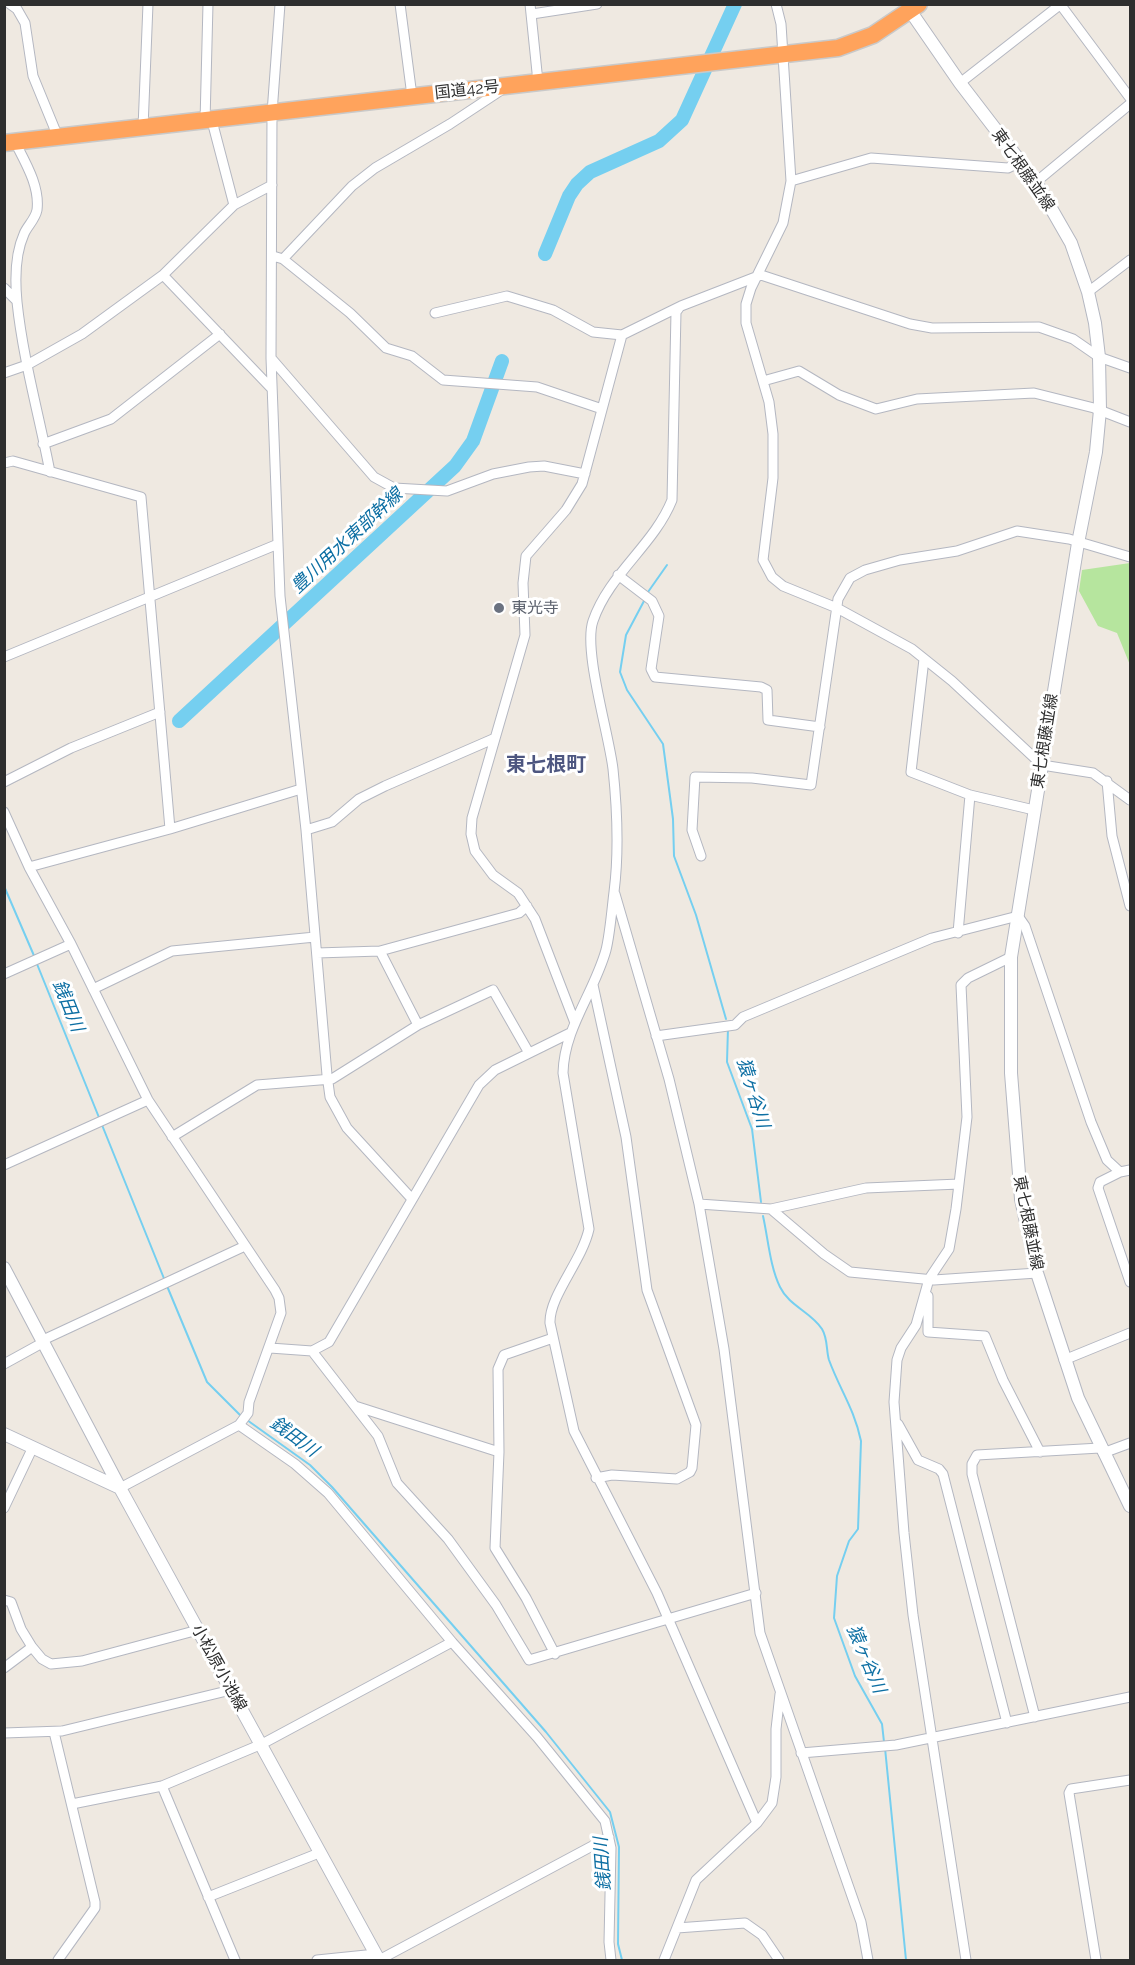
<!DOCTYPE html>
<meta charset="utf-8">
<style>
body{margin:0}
#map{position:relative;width:1135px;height:1965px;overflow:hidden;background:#efe9e1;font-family:Raleway,sans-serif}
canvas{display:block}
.frame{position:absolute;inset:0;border:6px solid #2e2e2e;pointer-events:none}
</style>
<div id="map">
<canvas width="1135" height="1965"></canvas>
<div class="frame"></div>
</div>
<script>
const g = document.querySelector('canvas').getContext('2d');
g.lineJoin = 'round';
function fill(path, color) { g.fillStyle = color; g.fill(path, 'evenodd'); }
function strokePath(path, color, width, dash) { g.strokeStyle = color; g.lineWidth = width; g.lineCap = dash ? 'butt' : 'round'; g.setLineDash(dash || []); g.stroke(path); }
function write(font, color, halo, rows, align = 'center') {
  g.font = font + ' Raleway,"Noto Sans JP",sans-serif'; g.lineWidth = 6; g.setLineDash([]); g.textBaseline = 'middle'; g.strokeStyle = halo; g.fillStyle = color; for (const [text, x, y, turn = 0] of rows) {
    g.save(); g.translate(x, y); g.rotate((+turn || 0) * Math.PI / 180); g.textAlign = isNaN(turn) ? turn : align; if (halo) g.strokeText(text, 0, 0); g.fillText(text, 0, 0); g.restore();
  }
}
const green = new Path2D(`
 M1130,563V665L1117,633L1098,626L1079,591L1082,570Z`);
const stream = new Path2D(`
 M648,592L667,565
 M644,601L626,635L620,672L627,690L663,744L673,819L674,856L696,915L726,1019
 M4,886L35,958
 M37,964L100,1120
 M728,1028L727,1062L752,1129L761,1202
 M102,1125L165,1281
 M763,1216C768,1238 770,1267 780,1287C789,1306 811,1312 822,1329C828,1339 826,1350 829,1360C840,1390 854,1408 861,1441L858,1529L849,1541L837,1576L834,1618L855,1676L882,1724L884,1742
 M167,1286L207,1382L242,1417
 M247,1420L310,1465L332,1487L546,1732L610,1812L619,1847L618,1944L622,1960
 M885,1748L906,1960`);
const river = new Path2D(`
 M545,254L569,196L577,184L590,172L659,141L682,120L735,4
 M179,721L455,466L473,441L502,361`);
const street = new Path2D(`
 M10,4L17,9L25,23L33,76L58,137
 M280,4L272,113L271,358L280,596L306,830L327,1075L330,1097L347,1128L412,1199
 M400,4L412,96
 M530,4L538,82
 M776,4L781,24L791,181L783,223L751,288L746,304V323L769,402L773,434V478L763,560L772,577L783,586L837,608L912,649L952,681L1042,765L1093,773L1130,800
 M1060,4L1130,98
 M532,14L597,4
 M960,83L1061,4
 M212,121L234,205
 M205,122L208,4
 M143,128L148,4
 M15,142C25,162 40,186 37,210C35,220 27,226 24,234C15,254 15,281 17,302C23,359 39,415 50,472
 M791,181L871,158L1008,168L1020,162
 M1036,182L1130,104
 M273,256L283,259L350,313L386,348L412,356L443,380L537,387L602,409
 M283,259L352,186L375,168L450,124L503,89
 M163,275L272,389
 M4,288L17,301
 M1088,292L1130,260
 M679,308L676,312L672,500C654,545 609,574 593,621C583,650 609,734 613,769C617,807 619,853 614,892C612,908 610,934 606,950C594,993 564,1028 563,1073L589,1229C582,1261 549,1296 550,1323L574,1431L657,1593L757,1823
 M435,313L507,296L553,310L593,332L622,335L681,306L761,275L910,324L932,328L1039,327L1073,339L1099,357L1130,368
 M271,358L374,477L394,488L447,491L493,474L529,467L544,466L585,474
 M4,373L27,365L82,334L163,275L234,205L272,185
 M763,381L799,371L839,395L876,409L917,399L1034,393L1094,408L1130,422
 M43,444L111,419L220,334
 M4,463L13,461L141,497L170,829
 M618,575L652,601L659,616L651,669L655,677L761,687L767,690L768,720L820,727
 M4,657L278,544
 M924,659L911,772L970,795L1034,810
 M1107,781L1112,836L1130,906
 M4,782L71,748L160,712
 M4,812L29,867L71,944L148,1100L275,1290L279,1298L281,1313L249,1402L248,1413L239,1425L120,1488
 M306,830L332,822L359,799L385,786L493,739
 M701,856L692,830L695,777L752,778L811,785L838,599L850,578L865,570L900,560L957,551L1017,531L1069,539L1130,557
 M29,867L170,829L301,789
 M615,894L669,1079L699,1204L724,1349L760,1633L861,1922L868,1960
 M958,933L970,795
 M380,951L418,1025
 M317,953L380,951L519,913L527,906
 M4,974L71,944
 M593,985L626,1137L647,1290L696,1425L692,1468L690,1472L677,1479L612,1475L596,1478
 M93,989L172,951L315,937
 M575,1023L535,919L518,893L493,875L475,851L471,834L472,818L525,635L523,583L526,556L566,510L582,484L622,335
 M656,1036L735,1025L743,1017L932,938L1018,916L1025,926L1091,1122L1107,1160L1120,1172L1130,1170
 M172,1137L257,1085L332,1079L418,1025L493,990L529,1053
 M4,1165L148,1100
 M1120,1172L1100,1182L1098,1188L1130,1282
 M699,1204L771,1209L866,1188L959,1184
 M771,1209L824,1254L850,1272L934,1280L1037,1273
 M928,1296V1332L985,1336L1003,1380L1040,1452
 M553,1338L504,1355L498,1369L499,1452L495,1548L526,1598L555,1654
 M43,1340L245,1246
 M270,1348L312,1351L329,1342L479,1085L495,1070L570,1033
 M312,1351L378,1436L397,1483L448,1539L496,1605L529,1660L756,1593
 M1064,1360L1130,1333
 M4,1364L44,1342
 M355,1406L499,1452
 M898,1424L918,1460L939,1469L943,1474L1007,1723
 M1103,1453L1130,1443
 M4,1508L33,1447
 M4,1600L11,1602L21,1629L32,1647L42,1659L51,1664L82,1661L198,1630
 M452,1642L537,1737L605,1821L611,1848L609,1942L611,1960
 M4,1668L32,1647
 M1035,1717L972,1474V1464L977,1455L1100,1448
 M54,1732L95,1902V1908L58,1960
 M4,1733L62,1731L231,1690
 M801,1753L896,1745L1130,1697
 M162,1786L235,1960
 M72,1804L162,1786L262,1744L452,1642L328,1493L295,1464L239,1425
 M208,1897L319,1853
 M677,1928L745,1923L762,1935L779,1960
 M317,1960L376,1954
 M379,1960L609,1837
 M664,1960L696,1880L757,1823L772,1803L776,1777V1729L780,1694
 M966,1960L913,1615L904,1533L894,1402L897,1360L901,1348L916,1325L929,1279L949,1249L956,1209L967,1117L961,985L968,978L1011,957
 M1096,1960L1069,1793L1071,1789L1130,1780`);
const secondary = new Path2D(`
 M911,12L960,83L1036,182L1071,243L1088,292L1095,323L1099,357L1100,410L1096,452L1078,543L1011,957V1073L1021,1199L1037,1273L1078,1398L1130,1506
 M4,1268L120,1488
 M4,1434L120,1488L379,1960`);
const highway = new Path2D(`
 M4,143L838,48L873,35L919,4`);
const markers = [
 [499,608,6,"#6b7280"]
];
const streetNames = [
 ["国道42号",467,90,-6],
 ["東七根藤並線",1023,170,55],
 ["東七根藤並線",1045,741,-81],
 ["東七根藤並線",1028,1223,79],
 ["小松原小池線",219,1668,61]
];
const worshipNames = [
 ["東光寺",511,608]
];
const waterNames = [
 ["豊川用水東部幹線",347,541,-43],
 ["銭田川",68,1006,68],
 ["猿ヶ谷川",753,1093,73],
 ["銭田川",294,1437,36],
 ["猿ヶ谷川",866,1659,67],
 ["銭田川",603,1864,-94]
];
const quarterNames = [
 ["東七根町",546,765]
];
fill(green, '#b6e59e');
strokePath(stream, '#75cff0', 2);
strokePath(river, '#75cff0', 14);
strokePath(street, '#b4b7c1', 11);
strokePath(secondary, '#b4b7c1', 14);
strokePath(highway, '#c9c9c9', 19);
strokePath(street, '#fff', 9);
strokePath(secondary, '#fff', 12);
strokePath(highway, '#ffa35c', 16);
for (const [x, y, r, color] of markers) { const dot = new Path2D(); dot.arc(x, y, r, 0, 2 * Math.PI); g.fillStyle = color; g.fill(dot); strokePath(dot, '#fff', 2); }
write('16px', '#2e2e2e', '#fff', streetNames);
write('16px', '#5b616d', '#fff', worshipNames, 'left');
write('italic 18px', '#0d6fa3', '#fff', waterNames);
write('bold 20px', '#4d5680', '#fff', quarterNames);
</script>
